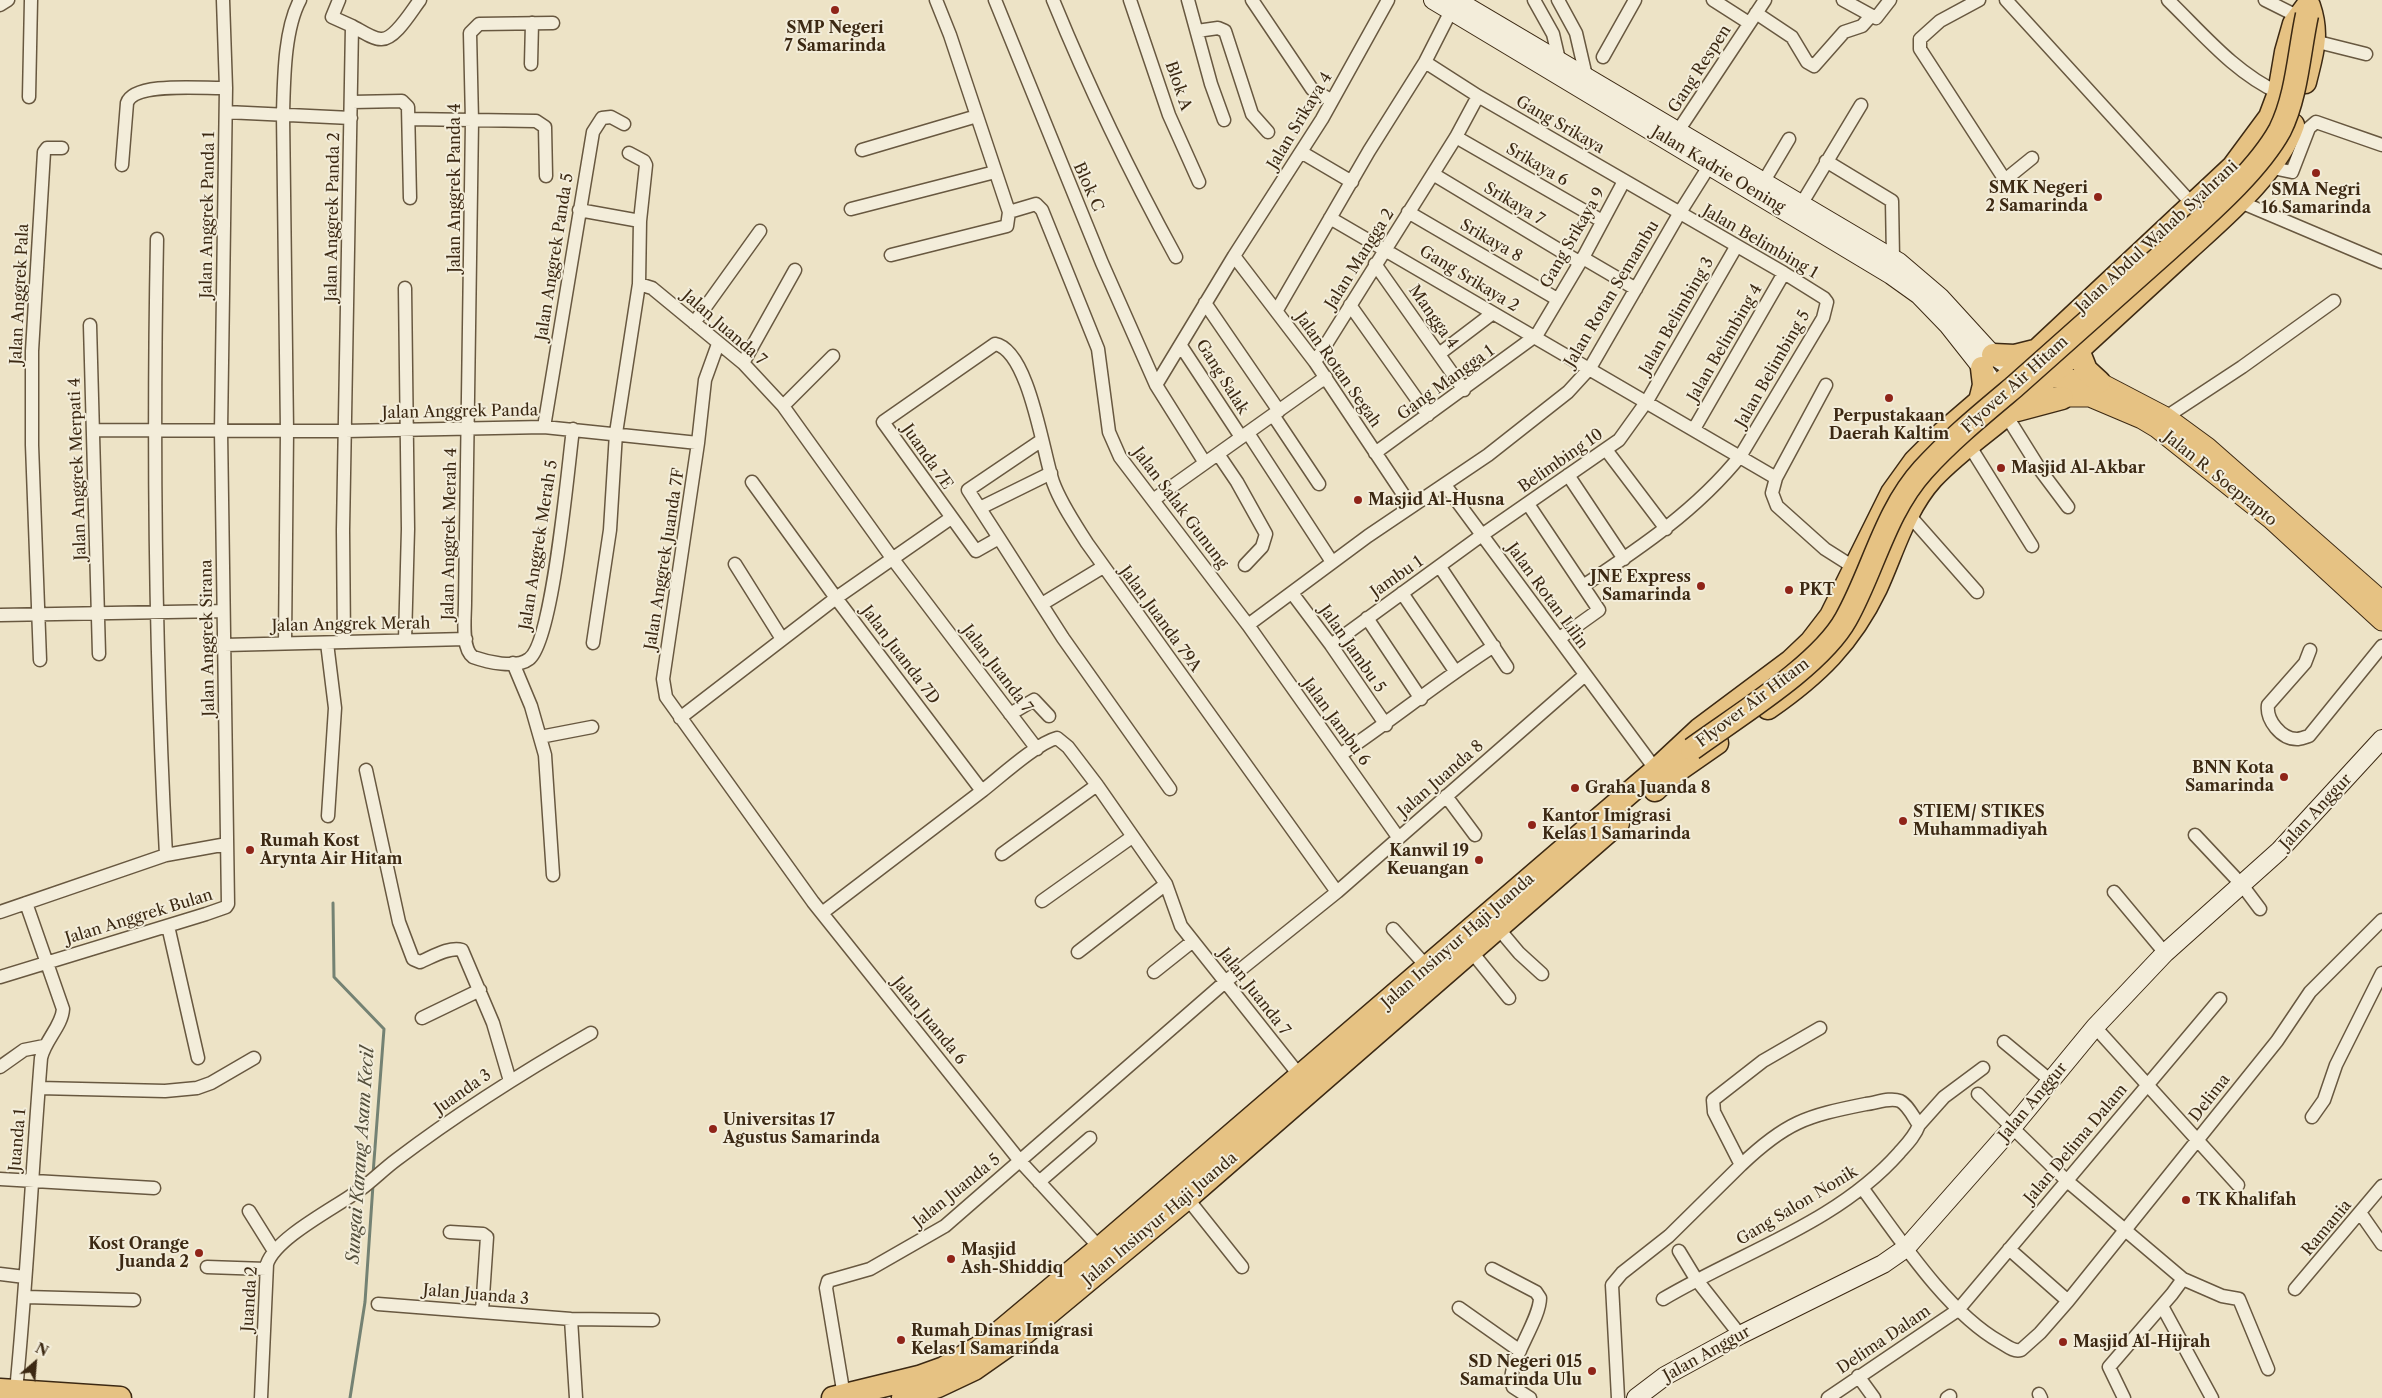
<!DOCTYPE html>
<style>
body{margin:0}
#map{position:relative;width:2382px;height:1398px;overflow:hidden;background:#ede3c6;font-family:"Libre Caslon Text",serif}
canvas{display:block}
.north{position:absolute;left:10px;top:1338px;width:50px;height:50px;-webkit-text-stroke:4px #f3edda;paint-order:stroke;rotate:27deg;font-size:14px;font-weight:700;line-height:20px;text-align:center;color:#3c2913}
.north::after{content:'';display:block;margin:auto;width:18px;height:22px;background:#3c2913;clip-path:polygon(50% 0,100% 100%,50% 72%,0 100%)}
</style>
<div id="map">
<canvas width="2382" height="1398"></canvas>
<div class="north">N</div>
</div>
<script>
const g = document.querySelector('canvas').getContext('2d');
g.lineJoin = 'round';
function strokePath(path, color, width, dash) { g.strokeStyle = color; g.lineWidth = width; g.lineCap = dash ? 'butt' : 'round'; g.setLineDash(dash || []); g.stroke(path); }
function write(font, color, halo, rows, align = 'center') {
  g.font = font + ' "Libre Caslon Text",serif'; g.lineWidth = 4; g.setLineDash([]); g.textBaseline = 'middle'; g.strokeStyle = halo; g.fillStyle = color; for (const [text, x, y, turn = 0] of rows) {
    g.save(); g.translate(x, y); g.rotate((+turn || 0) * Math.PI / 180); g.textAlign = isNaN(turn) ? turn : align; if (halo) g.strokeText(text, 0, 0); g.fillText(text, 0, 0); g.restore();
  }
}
const stream = new Path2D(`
 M333,903L334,977L384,1029L373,1174
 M350,1398L365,1302L373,1185`);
const street = new Path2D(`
 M339,0L332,17L352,26L343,530L344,642
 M995,0L1102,263L1156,385L1205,463
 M1053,0C1089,88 1130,173 1176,257
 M1130,0L1169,115L1199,182
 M1188,0L1211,84L1224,120
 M1252,0L1312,89L1332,101
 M1534,0L1553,34L1560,64
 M1558,0L1576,33L1586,76
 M1713,0L1749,23
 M1843,0L1876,18L1890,0
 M1979,0L1940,21L1920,39V49L2003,177L2006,179L2032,158
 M2006,0L2194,206
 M2168,0C2203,34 2235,73 2279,93
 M2265,0L2297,16
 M0,5L8,0
 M1756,13L1792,37L1807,62L1814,66L1844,32L1862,26L1870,17
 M553,23L479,24L470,33L472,121L465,603C465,618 461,648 473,657C487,662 516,669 529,659C553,642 568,466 573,429
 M352,26C360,30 372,39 381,39C395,40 412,10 420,0
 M1197,31L1218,28L1225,31L1252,114L1268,132
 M2314,41L2366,54
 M1603,57L1635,0
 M1425,62L1478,96L1784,273L1824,298L1827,302L1823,318L1741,455C1697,510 1640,548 1583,586
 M531,64L532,23
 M29,97L31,0
 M352,102L402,101L408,107L410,198
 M226,112L351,118
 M409,119L536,121L545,127L546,176
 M1678,131L1765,0
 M1456,137L1602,221
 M862,150L977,116
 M1301,152L1352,182
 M1826,161L1892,201L1893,258
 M122,165L127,103C134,81 206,89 226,88
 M2268,167L2292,172L2309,128L2316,122L2382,145
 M1433,174L1579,262
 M1764,181L1789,139
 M2238,201L2382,262
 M1802,203L1861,105
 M851,209L995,172
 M579,210L640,221
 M1009,212L1036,204L1042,210L1098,349L1109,432L1120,457L1248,625L1398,837
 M1408,212L1557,299
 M1330,218L1776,478L1772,493L1777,506L1825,549L1855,568
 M157,239C153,445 155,650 166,855
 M891,255L1007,226L1009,212L950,35L936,0
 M1234,256L1315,362L1411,506
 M1583,258L1636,289
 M1375,264L1464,390
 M639,284L652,288L743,363L783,406L892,558L1037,749
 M405,288L408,529L405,640
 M1205,303L1279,411
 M1350,305L1428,415
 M1277,310L1369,151L1425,62L1454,5
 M694,323L760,231
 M90,325L99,654
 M1535,338L1585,254L1624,181
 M718,344L705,380L698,443L663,679L666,697L813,902L1020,1161L1100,1248
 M1181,346L1241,437
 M1439,354L1493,313
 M1315,362L1456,137L1478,96
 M743,363L795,270
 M1156,385L1234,256L1322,119L1388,0
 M783,406L833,356
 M1273,415L1319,484
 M2006,415L2041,471L2068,507
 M2166,417L2242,367L2334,301
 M544,427L593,132L602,118L611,117L624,124
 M1694,429L1784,273
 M94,430L345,431L544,427L698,443
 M1248,433L1332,562
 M1042,440L968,490L999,538L976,551L883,422L995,344C1029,350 1043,453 1053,482C1061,504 1075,524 1087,543L1337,892
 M1969,445L2032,546
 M1607,451L1666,529
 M1375,453L1534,337
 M1218,454L1237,482L1266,534L1262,547L1245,565
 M1568,475L1624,559
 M1776,478L1826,385
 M752,482L836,598L982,791C1000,777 1037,743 1057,738L1068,747L1097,785L1166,884L1181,926L1300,1076
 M1445,485L1656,770
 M1153,500L1326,377
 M1528,504L1599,610L1564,635
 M980,508L1051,473
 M1909,515L1977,592
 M999,538L1063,638L1170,789
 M735,564L782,639
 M1440,567L1507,667
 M1292,593L1331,645L1386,725
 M1402,593L1455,671
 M1042,604L1103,567
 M0,615L223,611
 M1367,618L1421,699
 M1248,625L1368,536L1488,455L1568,392L1590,368L1679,214L1713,160
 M285,643L287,431L283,114C284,80 284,30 300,0
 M327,643L335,708L328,816
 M593,643L610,530L616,433L639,284L640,221L646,165L644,161L629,153
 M224,645L466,639
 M1331,645L1482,535L1619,440L1647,401L1736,247
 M2310,650L2305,663L2268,705C2266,720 2281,739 2297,739C2300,739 2305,737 2309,736L2382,646
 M40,660L32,445V351L44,152L47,148H62
 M513,663L531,706L545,755L553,875
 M1010,714L1034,700L1049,716
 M680,718L836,598L951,518
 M540,737L592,727
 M1340,755C1392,720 1441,680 1494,646
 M366,770L399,922L413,959L420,962C432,957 450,946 462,950L493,1023L510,1081
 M1446,796L1475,835
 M2195,835L2242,885L2260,909
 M1002,854L1097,785
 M2114,892L2165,953
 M1042,901L1132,837
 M0,912L166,855L227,844
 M822,913L982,791
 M168,926L198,1058
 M1498,928L1519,953L1542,974
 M1393,929L1427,967
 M1471,951L1509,998
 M1078,952L1166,884
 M1154,972L1193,941
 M0,977L206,914L226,907L228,904L221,431L226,88L223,0
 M422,1018L480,990
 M2095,1027L2238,1185
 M2004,1042L2051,1081
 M0,1067L24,1050L44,1046
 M39,1088L165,1091L197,1088L211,1083L254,1058
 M1978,1094L2066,1180L2183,1279L2172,1294L2109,1367L2124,1398
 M2312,1117L2324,1100L2336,1065L2382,973
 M1919,1125L1944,1097L1983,1068
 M0,1179L154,1188
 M1039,1182L1090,1138
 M1863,1189C1899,1238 1947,1312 2000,1342C2007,1346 2013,1352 2021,1350L2040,1333L2068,1301L2277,1041L2310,992L2382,920
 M1187,1198L1242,1267
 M249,1211L274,1251
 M2361,1214L2382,1244
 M450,1232L483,1234L487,1237L482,1311
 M2009,1249L2068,1301
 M1679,1251L1696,1279L1740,1335
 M207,1267L266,1269
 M1492,1269L1536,1292L1540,1298C1540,1322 1503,1368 1513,1387L1530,1398
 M0,1274L25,1277
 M2183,1279L2222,1296L2239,1299L2268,1369
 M2295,1289L2382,1186
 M26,1297L134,1300
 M1663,1299C1742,1252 1837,1223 1899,1153C1907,1144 1915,1136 1919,1125C1914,1118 1908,1105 1900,1101C1890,1097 1876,1103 1866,1104C1806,1116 1786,1122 1741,1165L1714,1112L1713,1100L1763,1061L1820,1028
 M378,1304L571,1319L653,1320
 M2162,1306L2212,1398
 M1459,1308L1520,1351
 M571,1319L576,1398
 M1858,1376L1874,1398
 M16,1391C27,1280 32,1169 41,1058C45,1040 62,1026 63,1009L26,903
 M2039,1394L2041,1398
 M844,1396L826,1288L828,1281L870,1269L945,1226L1225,982L1337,892L1585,675
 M261,1398L267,1264C276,1237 337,1207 361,1189C373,1180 384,1169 396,1160C458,1113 523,1072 591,1033
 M1618,1398L1612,1285L1622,1273L1669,1236L1741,1165
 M1828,1398L1958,1310L2220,999
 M1947,1398L1950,1396`);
const secondary = new Path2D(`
 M1433,0L1891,275L1919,295L1948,325L1989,377
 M1456,0L1899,262L1940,297L1993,355L2003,362
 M1636,1398L1665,1376L1740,1335L1883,1264L1906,1248L2011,1129L2095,1027L2165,953L2279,851L2382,739`);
const primary = new Path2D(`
 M2038,376L2099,382L2166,417L2207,447L2382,601
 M2047,397H2090L2142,419L2157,428L2271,519L2382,621`);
const highway = new Path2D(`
 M2305,82C2312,53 2319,35 2309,6
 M2078,350L2086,370L2099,382
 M1993,355L2015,356L2035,351
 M1980,401L1984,385L1982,368
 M2017,410L2062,398
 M1768,708C1817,674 1850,642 1876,588C1893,551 1904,509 1932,478C1961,447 1998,424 2029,395C2082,346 2135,297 2188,249C2224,216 2277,172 2293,125
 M1655,790L1671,775L1717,743
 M0,1390L120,1398
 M833,1398L919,1377L944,1368L988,1342L1100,1248L1656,770L1700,729L1791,661L1811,642L1831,616L1892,493L1915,461L1943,433L2015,371L2233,167L2270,117L2279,93L2286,52L2294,24L2308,5
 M903,1398L938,1386L974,1369L1021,1336L1187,1198L1618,823`);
const highwayBridge = new Path2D(`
 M1692,749C1737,716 1820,666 1846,619C1873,571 1885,512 1923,470C1950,440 1983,413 2014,387C2065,341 2117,295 2169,249C2204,217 2257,172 2280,130C2297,96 2299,52 2307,15`);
const markers = [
 [835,10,5,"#8f2418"],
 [2316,173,5,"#8f2418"],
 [2098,197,5,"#8f2418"],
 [1889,398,5,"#8f2418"],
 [2001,468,5,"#8f2418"],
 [1358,500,5,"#8f2418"],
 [1701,586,5,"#8f2418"],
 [1789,590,5,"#8f2418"],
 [2284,777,5,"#8f2418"],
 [1575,788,5,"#8f2418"],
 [1903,821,5,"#8f2418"],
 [1532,825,5,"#8f2418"],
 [250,850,5,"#8f2418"],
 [1479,860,5,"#8f2418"],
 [713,1129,5,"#8f2418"],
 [2186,1200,5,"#8f2418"],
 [199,1253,5,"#8f2418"],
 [951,1259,5,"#8f2418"],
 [901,1340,5,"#8f2418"],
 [2063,1342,5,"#8f2418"],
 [1592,1371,5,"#8f2418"]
];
const poiNames = [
 ["SMP Negeri",835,28,"center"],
 ["7 Samarinda",835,46,"center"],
 ["SMK Negeri",2088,188,"right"],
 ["2 Samarinda",2088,206,"right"],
 ["SMA Negri",2316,190,"center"],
 ["16 Samarinda",2316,208,"center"],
 ["Perpustakaan",1889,416,"center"],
 ["Daerah Kaltim",1889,434,"center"],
 ["Masjid Al-Akbar",2011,468],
 ["Masjid Al-Husna",1368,500],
 ["JNE Express",1691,577,"right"],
 ["Samarinda",1691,595,"right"],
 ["PKT",1799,590],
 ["BNN Kota",2274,768,"right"],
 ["Samarinda",2274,786,"right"],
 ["Graha Juanda 8",1585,788],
 ["STIEM/ STIKES",1913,812],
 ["Muhammadiyah",1913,830],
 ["Kantor Imigrasi",1542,816],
 ["Kelas 1 Samarinda",1542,834],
 ["Rumah Kost",260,841],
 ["Arynta Air Hitam",260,859],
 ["Kanwil 19",1469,851,"right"],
 ["Keuangan",1469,869,"right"],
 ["Universitas 17",723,1120],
 ["Agustus Samarinda",723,1138],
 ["TK Khalifah",2196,1200],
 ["Kost Orange",189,1244,"right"],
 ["Juanda 2",189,1262,"right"],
 ["Masjid",961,1250],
 ["Ash-Shiddiq",961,1268],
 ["Rumah Dinas Imigrasi",911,1331],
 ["Kelas I Samarinda",911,1349],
 ["Masjid Al-Hijrah",2073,1342],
 ["SD Negeri 015",1582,1362,"right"],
 ["Samarinda Ulu",1582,1380,"right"]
];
const streetNames = [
 ["Gang Respen",1700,69,-57],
 ["Blok A",1178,86,71],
 ["Jalan Srikaya 4",1300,121,-59],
 ["Gang Srikaya",1560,125,30],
 ["Srikaya 6",1537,165,30],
 ["Jalan Kadrie Oening",1718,170,31],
 ["Blok C",1088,187,66],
 ["Jalan Anggrek Panda 4",455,188,-90],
 ["Srikaya 7",1514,204,31],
 ["Jalan Anggrek Panda 1",208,215,-89],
 ["Jalan Anggrek Panda 2",333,217,-89],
 ["Jalan Abdul Wahab Syahrani",2157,237,-43],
 ["Gang Srikaya 9",1573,238,-60],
 ["Srikaya 8",1491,241,30],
 ["Jalan Belimbing 1",1760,242,30],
 ["Jalan Anggrek Panda 5",555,257,-81],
 ["Jalan Mangga 2",1360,259,-58],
 ["Gang Srikaya 2",1469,279,31],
 ["Jalan Anggrek Pala",20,294,-87],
 ["Jalan Rotan Semambu",1612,294,-59],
 ["Jalan Belimbing 3",1677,316,-60],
 ["Mangga 4",1433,317,55],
 ["Jalan Juanda 7",724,328,41],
 ["Jalan Belimbing 4",1725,343,-60],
 ["Jalan Belimbing 5",1773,369,-60],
 ["Jalan Rotan Segah",1338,370,55],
 ["Gang Salak",1222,377,58],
 ["Gang Mangga 1",1446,383,-36],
 ["Flyover Air Hitam",2015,385,-42],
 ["Jalan Anggrek Panda",460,412,-1],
 ["Juanda 7E",927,457,55],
 ["Belimbing 10",1561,461,-35],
 ["Jalan Anggrek Merpati 4",78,469,-92],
 ["Jalan R. Soeprapto",2220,479,39],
 ["Jalan Salak Gunung",1180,508,53],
 ["Jalan Anggrek Merah 4",450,534,-89],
 ["Jalan Anggrek Merah 5",539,545,-81],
 ["Jalan Anggrek Juanda 7F",665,559,-81],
 ["Jambu 1",1397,577,-35],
 ["Jalan Rotan Lilin",1547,596,54],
 ["Jalan Juanda 79A",1160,619,54],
 ["Jalan Anggrek Merah",351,625,-1],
 ["Jalan Anggrek Sirana",208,638,-91],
 ["Jalan Jambu 5",1352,649,55],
 ["Jalan Juanda 7D",900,655,53],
 ["Jalan Juanda 7",997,669,53],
 ["Flyover Air Hitam",1753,703,-37],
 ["Jalan Jambu 6",1336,722,54],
 ["Jalan Juanda 8",1441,779,-41],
 ["Jalan Anggur",2316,812,-47],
 ["Jalan Anggrek Bulan",139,917,-17],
 ["Jalan Insinyur Haji Juanda",1458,941,-41],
 ["Jalan Juanda 7",1254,992,52],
 ["Jalan Juanda 6",929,1021,51],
 ["Juanda 3",463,1092,-35],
 ["Delima",2210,1098,-52],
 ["Jalan Anggur",2033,1102,-50],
 ["Juanda 1",18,1140,-85],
 ["Jalan Delima Dalam",2076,1144,-50],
 ["Jalan Juanda 5",957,1191,-39],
 ["Gang Salon Nonik",1797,1206,-31],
 ["Jalan Insinyur Haji Juanda",1160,1219,-40],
 ["Ramania",2327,1228,-50],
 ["Jalan Juanda 3",476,1295,5],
 ["Juanda 2",250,1299,-86],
 ["Delima Dalam",1884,1340,-34],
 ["Jalan Anggur",1707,1354,-29]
];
const waterNames = [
 ["Sungai Karang Asam Kecil",361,1155,-86]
];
strokePath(stream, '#748273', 3);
strokePath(street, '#685840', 15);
strokePath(secondary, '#3c2913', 20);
strokePath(primary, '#3c2913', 21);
strokePath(highway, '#3c2913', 25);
strokePath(street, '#f3edda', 12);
strokePath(secondary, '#f3edda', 18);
strokePath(primary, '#e6c283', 19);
strokePath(highway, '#e6c283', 22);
strokePath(highwayBridge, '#3c2913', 25, []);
strokePath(highwayBridge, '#e6c283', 22);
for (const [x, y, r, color] of markers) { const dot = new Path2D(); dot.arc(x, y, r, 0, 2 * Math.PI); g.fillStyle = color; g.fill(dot); strokePath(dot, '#f3edda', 2); }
write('bold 16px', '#3c2913', '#f3edda', poiNames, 'left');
write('16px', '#3c2913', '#f3edda', streetNames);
write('italic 18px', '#534e3b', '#f3edda', waterNames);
</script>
